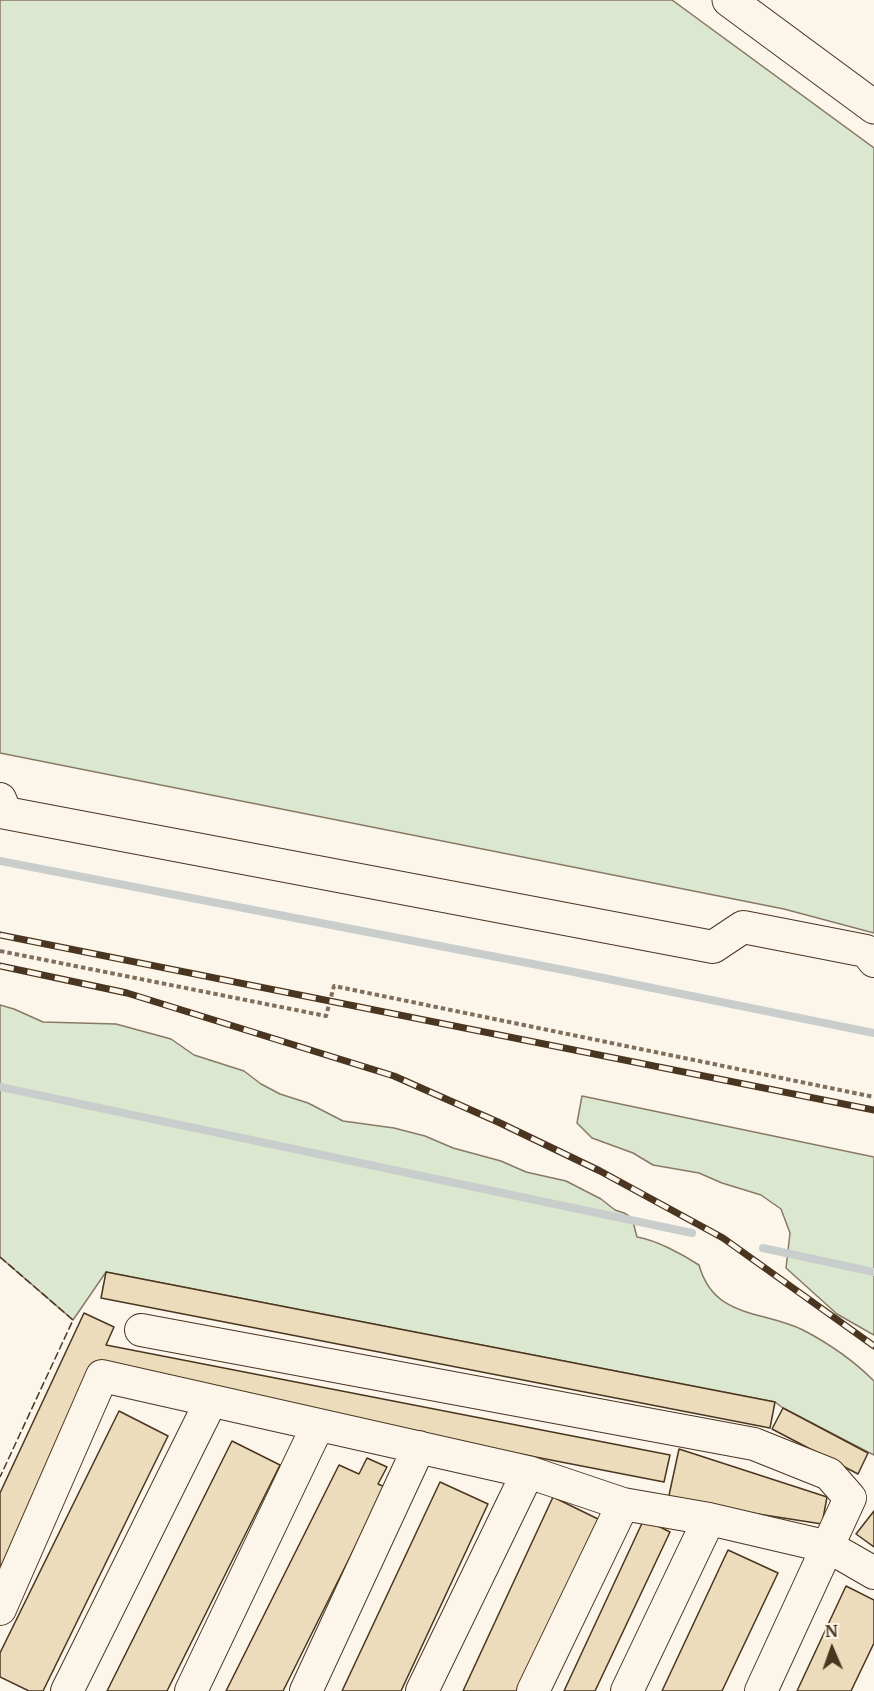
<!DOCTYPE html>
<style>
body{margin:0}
#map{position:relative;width:874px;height:1691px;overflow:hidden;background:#fbf6e9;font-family:Merriweather,serif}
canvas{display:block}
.north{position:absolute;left:802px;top:1619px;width:60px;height:60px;-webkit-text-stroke:4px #fbf6e9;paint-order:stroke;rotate:358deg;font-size:16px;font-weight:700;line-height:24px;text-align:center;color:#4a3520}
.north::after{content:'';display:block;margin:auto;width:21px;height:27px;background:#4a3520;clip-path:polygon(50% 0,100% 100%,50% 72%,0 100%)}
</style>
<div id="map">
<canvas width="874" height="1691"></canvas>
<div class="north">N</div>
</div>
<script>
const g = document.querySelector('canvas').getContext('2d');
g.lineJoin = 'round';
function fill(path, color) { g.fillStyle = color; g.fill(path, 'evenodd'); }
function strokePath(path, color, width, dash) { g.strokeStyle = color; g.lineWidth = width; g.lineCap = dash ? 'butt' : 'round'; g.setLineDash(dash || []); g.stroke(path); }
const green = new Path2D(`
 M0,0H672L874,148V933L784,909L0,753Z
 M0,1005L14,1009L43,1022L116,1024L171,1039L194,1055L244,1071L261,1084L280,1094L308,1103L343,1121L394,1128L425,1136L453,1148L501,1161L526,1172L566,1181L601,1199L615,1210L624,1213L632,1218L637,1237C656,1240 682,1254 699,1265C714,1319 762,1310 803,1330C828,1343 854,1361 874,1381V1455L783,1408L775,1402L106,1272L73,1320L0,1257Z
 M582,1096L874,1157V1335L837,1314L786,1268L790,1233L781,1209L761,1195L722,1183L699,1173L653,1165L633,1153L592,1138L577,1123Z`);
const stream = new Path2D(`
 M0,861L569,971L874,1033
 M0,1087L692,1233
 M763,1248L874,1272`);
const building = new Path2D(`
 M106,1272L775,1402L770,1428L101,1298Z
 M84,1313L114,1327L106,1345L670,1455L664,1482L93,1371L0,1571V1493Z
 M783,1408L868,1453L858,1474L772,1429Z
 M119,1411L168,1436L43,1691H29L0,1677V1653Z
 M232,1441L280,1465L167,1691H107Z
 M679,1449L827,1497L822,1524L668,1500Z
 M367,1458L387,1467L378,1484L385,1487L283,1691H226L339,1465L359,1474Z
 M440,1482L488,1504L401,1691H342Z
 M553,1497L598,1519L517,1691H463Z
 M874,1511V1547L856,1534Z
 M644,1519L670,1532L595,1691H564Z
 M728,1550L778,1573L722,1691H662Z
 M846,1586L874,1600V1643L851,1691H797Z`);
const path = new Path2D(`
 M0,951L326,1016L334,986L874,1097`);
const minor = new Path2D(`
 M0,799L6,813L713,947L743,927L866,951L874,961
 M141,1330L754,1444L829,1474L850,1498L761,1691
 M623,1504L709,1519L829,1547L874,1573
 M0,1609L102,1376L528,1472L623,1504L533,1691
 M67,1691L211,1401
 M191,1691L318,1425
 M306,1691L419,1447
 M422,1691L528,1472
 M627,1691L709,1519`);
const major = new Path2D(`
 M729,0L874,107`);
const rail = new Path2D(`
 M0,935L874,1110
 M0,966L127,993L394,1076L498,1122L600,1171L723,1238L874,1346`);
const fence = new Path2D(`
 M0,1257L73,1320L0,1477`);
fill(green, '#dce7d0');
strokePath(green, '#887966', 1.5);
strokePath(stream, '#c9cecd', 8);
fill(building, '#ecdcbc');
strokePath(building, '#4a3520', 1.5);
strokePath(minor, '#4a3520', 34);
strokePath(major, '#4a3520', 35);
strokePath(path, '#7f6f5c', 4, [4.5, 3]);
strokePath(minor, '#fbf6e9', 32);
strokePath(major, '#fbf6e9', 33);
strokePath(rail, '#4a3520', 7);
strokePath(rail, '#fbf6e9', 4.5, [14]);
strokePath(fence, '#4a3520', 1.5, [8, 3]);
</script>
